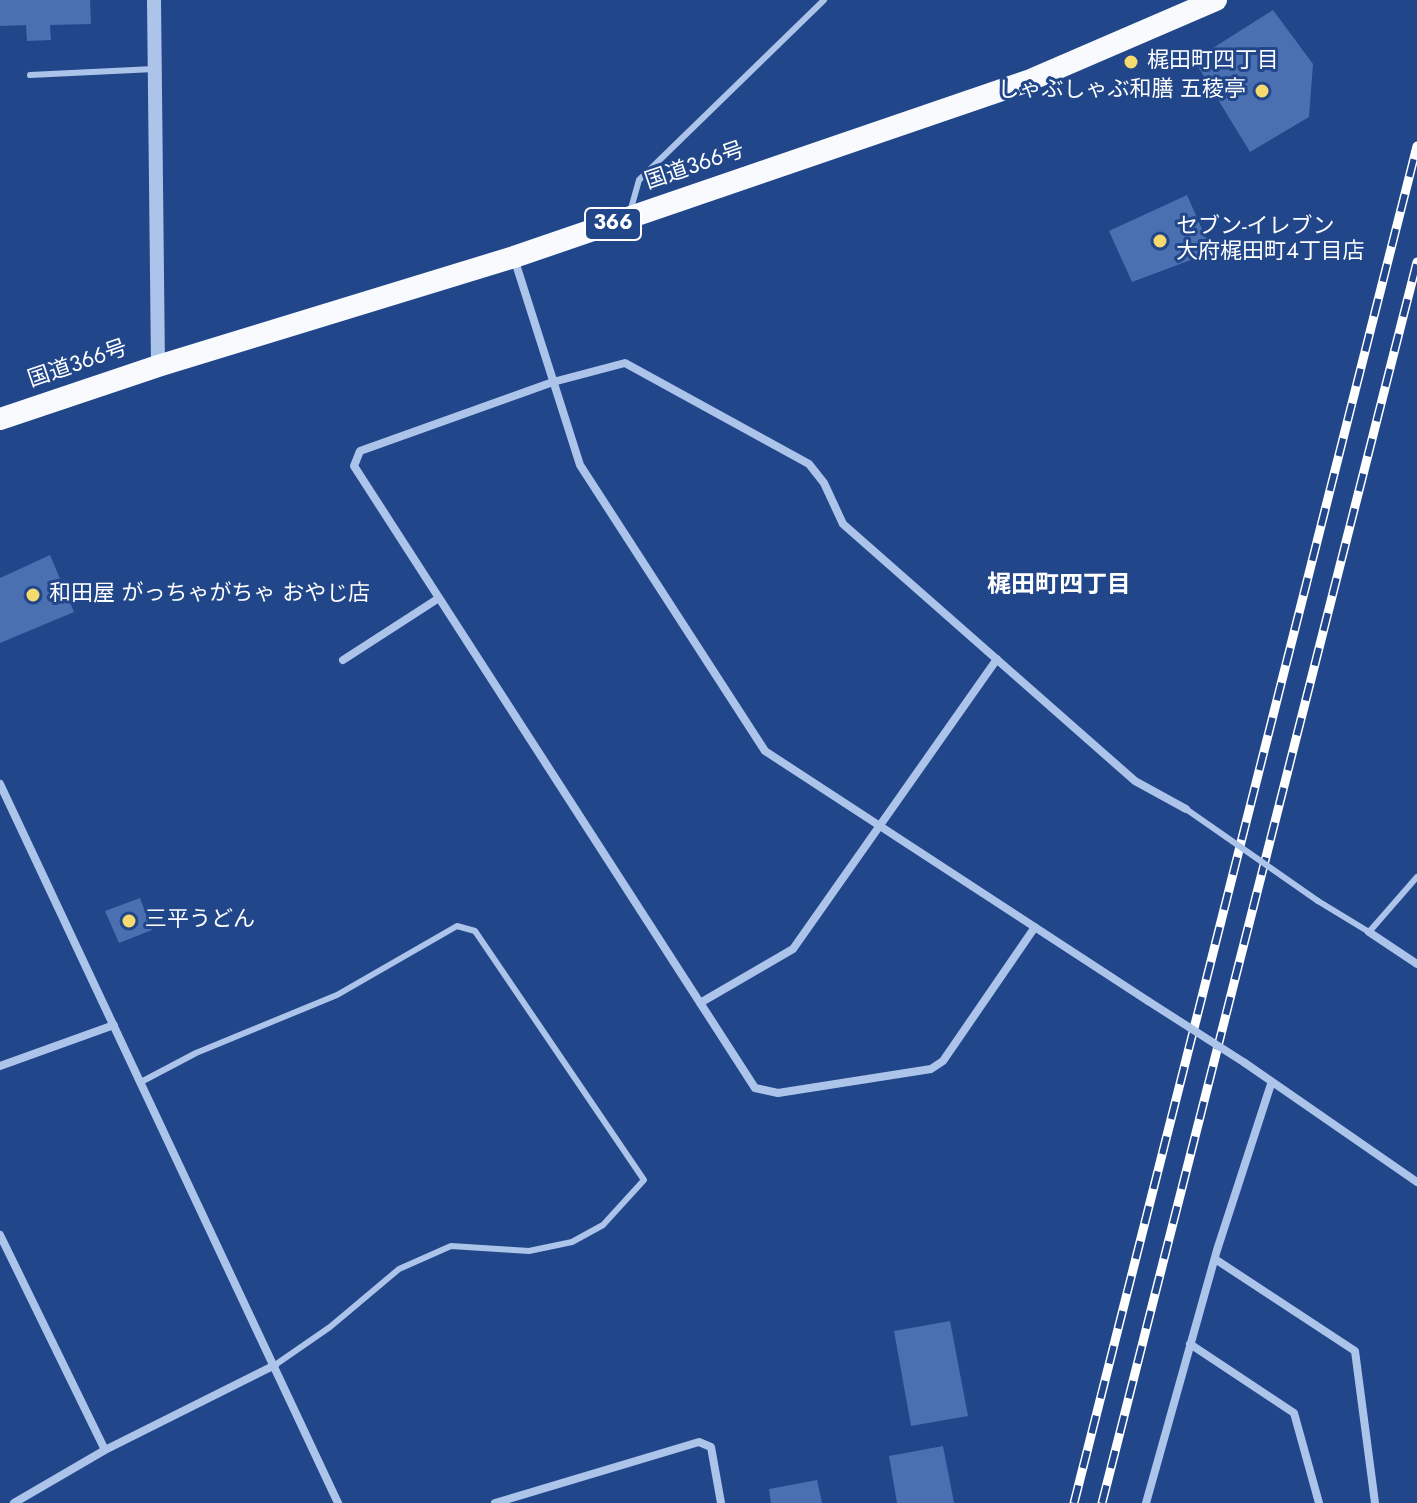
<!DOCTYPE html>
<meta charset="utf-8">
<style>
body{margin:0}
canvas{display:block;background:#214689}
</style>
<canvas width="1417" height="1503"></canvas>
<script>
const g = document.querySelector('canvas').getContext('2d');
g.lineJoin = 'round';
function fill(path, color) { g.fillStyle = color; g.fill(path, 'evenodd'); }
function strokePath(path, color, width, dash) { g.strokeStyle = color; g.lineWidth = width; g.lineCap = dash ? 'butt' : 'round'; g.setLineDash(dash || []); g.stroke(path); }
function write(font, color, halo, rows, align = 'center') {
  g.font = font + ' Jost,"Noto Sans JP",sans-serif'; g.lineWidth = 6; g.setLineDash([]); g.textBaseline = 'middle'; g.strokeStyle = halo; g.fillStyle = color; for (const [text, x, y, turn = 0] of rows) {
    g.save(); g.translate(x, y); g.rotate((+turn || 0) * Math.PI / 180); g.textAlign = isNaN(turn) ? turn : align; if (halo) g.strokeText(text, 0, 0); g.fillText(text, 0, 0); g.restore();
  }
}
const building = new Path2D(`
 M0,0H90L91,24L50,25L51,40L27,41L26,25L0,26Z
 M1273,10L1313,64L1309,117L1250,152L1194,60Z
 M1187,195L1212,252L1132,282L1109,231Z
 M50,555L74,612L0,643V578Z
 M140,898L152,930L119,943L105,911Z
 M950,1321L968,1416L911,1426L894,1331Z
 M943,1446L954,1503H897L889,1456Z
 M817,1480L822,1503H771L769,1489Z`);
const service = new Path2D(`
 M30,75L154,69
 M630,212L639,180L824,0
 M1318,901L1369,932L1417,877
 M141,1082L196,1053L337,995L457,926L475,931L644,1180L603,1225L572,1242L529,1251L451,1246L399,1269L330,1327L275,1365`);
const minor = new Path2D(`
 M514,258L580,465L765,751L1148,1001
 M343,660L439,598
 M0,784L338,1503
 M1035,927L943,1061L931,1069L778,1093L755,1088L354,466L360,451L553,382L625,363L809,464L824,483L843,524L1135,781L1186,809
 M1369,932L1417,964
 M700,1003L793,949L997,659
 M1245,1063L1417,1182
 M0,1066L114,1025
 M0,1235L105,1450
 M1215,1259L1355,1351L1375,1503
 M1190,1344L1294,1413L1319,1503
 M14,1503L105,1450L275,1365
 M495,1503L699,1442L711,1447L721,1503
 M1146,1503L1217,1250L1271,1084`);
const tertiary = new Path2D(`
 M154,0L158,366`);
const trunk = new Path2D(`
 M0,419L158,366L514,257L1028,81L1216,0`);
const rail = new Path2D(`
 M1074,1503L1417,146
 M1102,1503L1417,262`);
const serviceBridge = new Path2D(`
 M1186,809L1318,901`);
const minorBridge = new Path2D(`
 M1148,1001L1245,1063`);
const markers = [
 [1131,62,8,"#f7da6f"],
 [1262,91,8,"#f7da6f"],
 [1160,241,8,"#f7da6f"],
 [33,595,8,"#f7da6f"],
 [129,921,8,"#f7da6f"]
];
const shields = [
 [613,224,56]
];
const shieldNames = [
 ["366",613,224]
];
const poiNames = [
 ["梶田町四丁目",1147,62],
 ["しゃぶしゃぶ和膳 五稜亭",1246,91,"right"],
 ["セブン-イレブン",1176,228],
 ["大府梶田町４丁目店",1176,253],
 ["和田屋 がっちゃがちゃ おやじ店",49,595],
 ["三平うどん",145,921]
];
const streetNames = [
 ["国道366号",695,167,-19],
 ["国道366号",78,365,-19]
];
const neighbourhoodNames = [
 ["梶田町四丁目",1059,586]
];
fill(building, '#4a70b1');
strokePath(service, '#adc4ea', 6);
strokePath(minor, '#adc4ea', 8);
strokePath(tertiary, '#adc4ea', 14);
strokePath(trunk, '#f8fafe', 22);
strokePath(rail, '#fff', 9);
strokePath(rail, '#214689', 6, [18]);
strokePath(serviceBridge, '#adc4ea', 6);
strokePath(minorBridge, '#adc4ea', 8);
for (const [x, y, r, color] of markers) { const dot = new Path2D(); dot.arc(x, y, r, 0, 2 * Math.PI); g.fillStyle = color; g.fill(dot); strokePath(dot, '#214689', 3); }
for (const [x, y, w] of shields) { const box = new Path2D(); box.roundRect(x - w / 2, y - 16, w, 32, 6); g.fillStyle = '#214689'; g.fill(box); strokePath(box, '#fff', 2); }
write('bold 20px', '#fff', null, shieldNames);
write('22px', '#fff', '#214689', poiNames, 'left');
write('22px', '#fff', '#214689', streetNames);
write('bold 24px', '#fff', '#214689', neighbourhoodNames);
</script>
